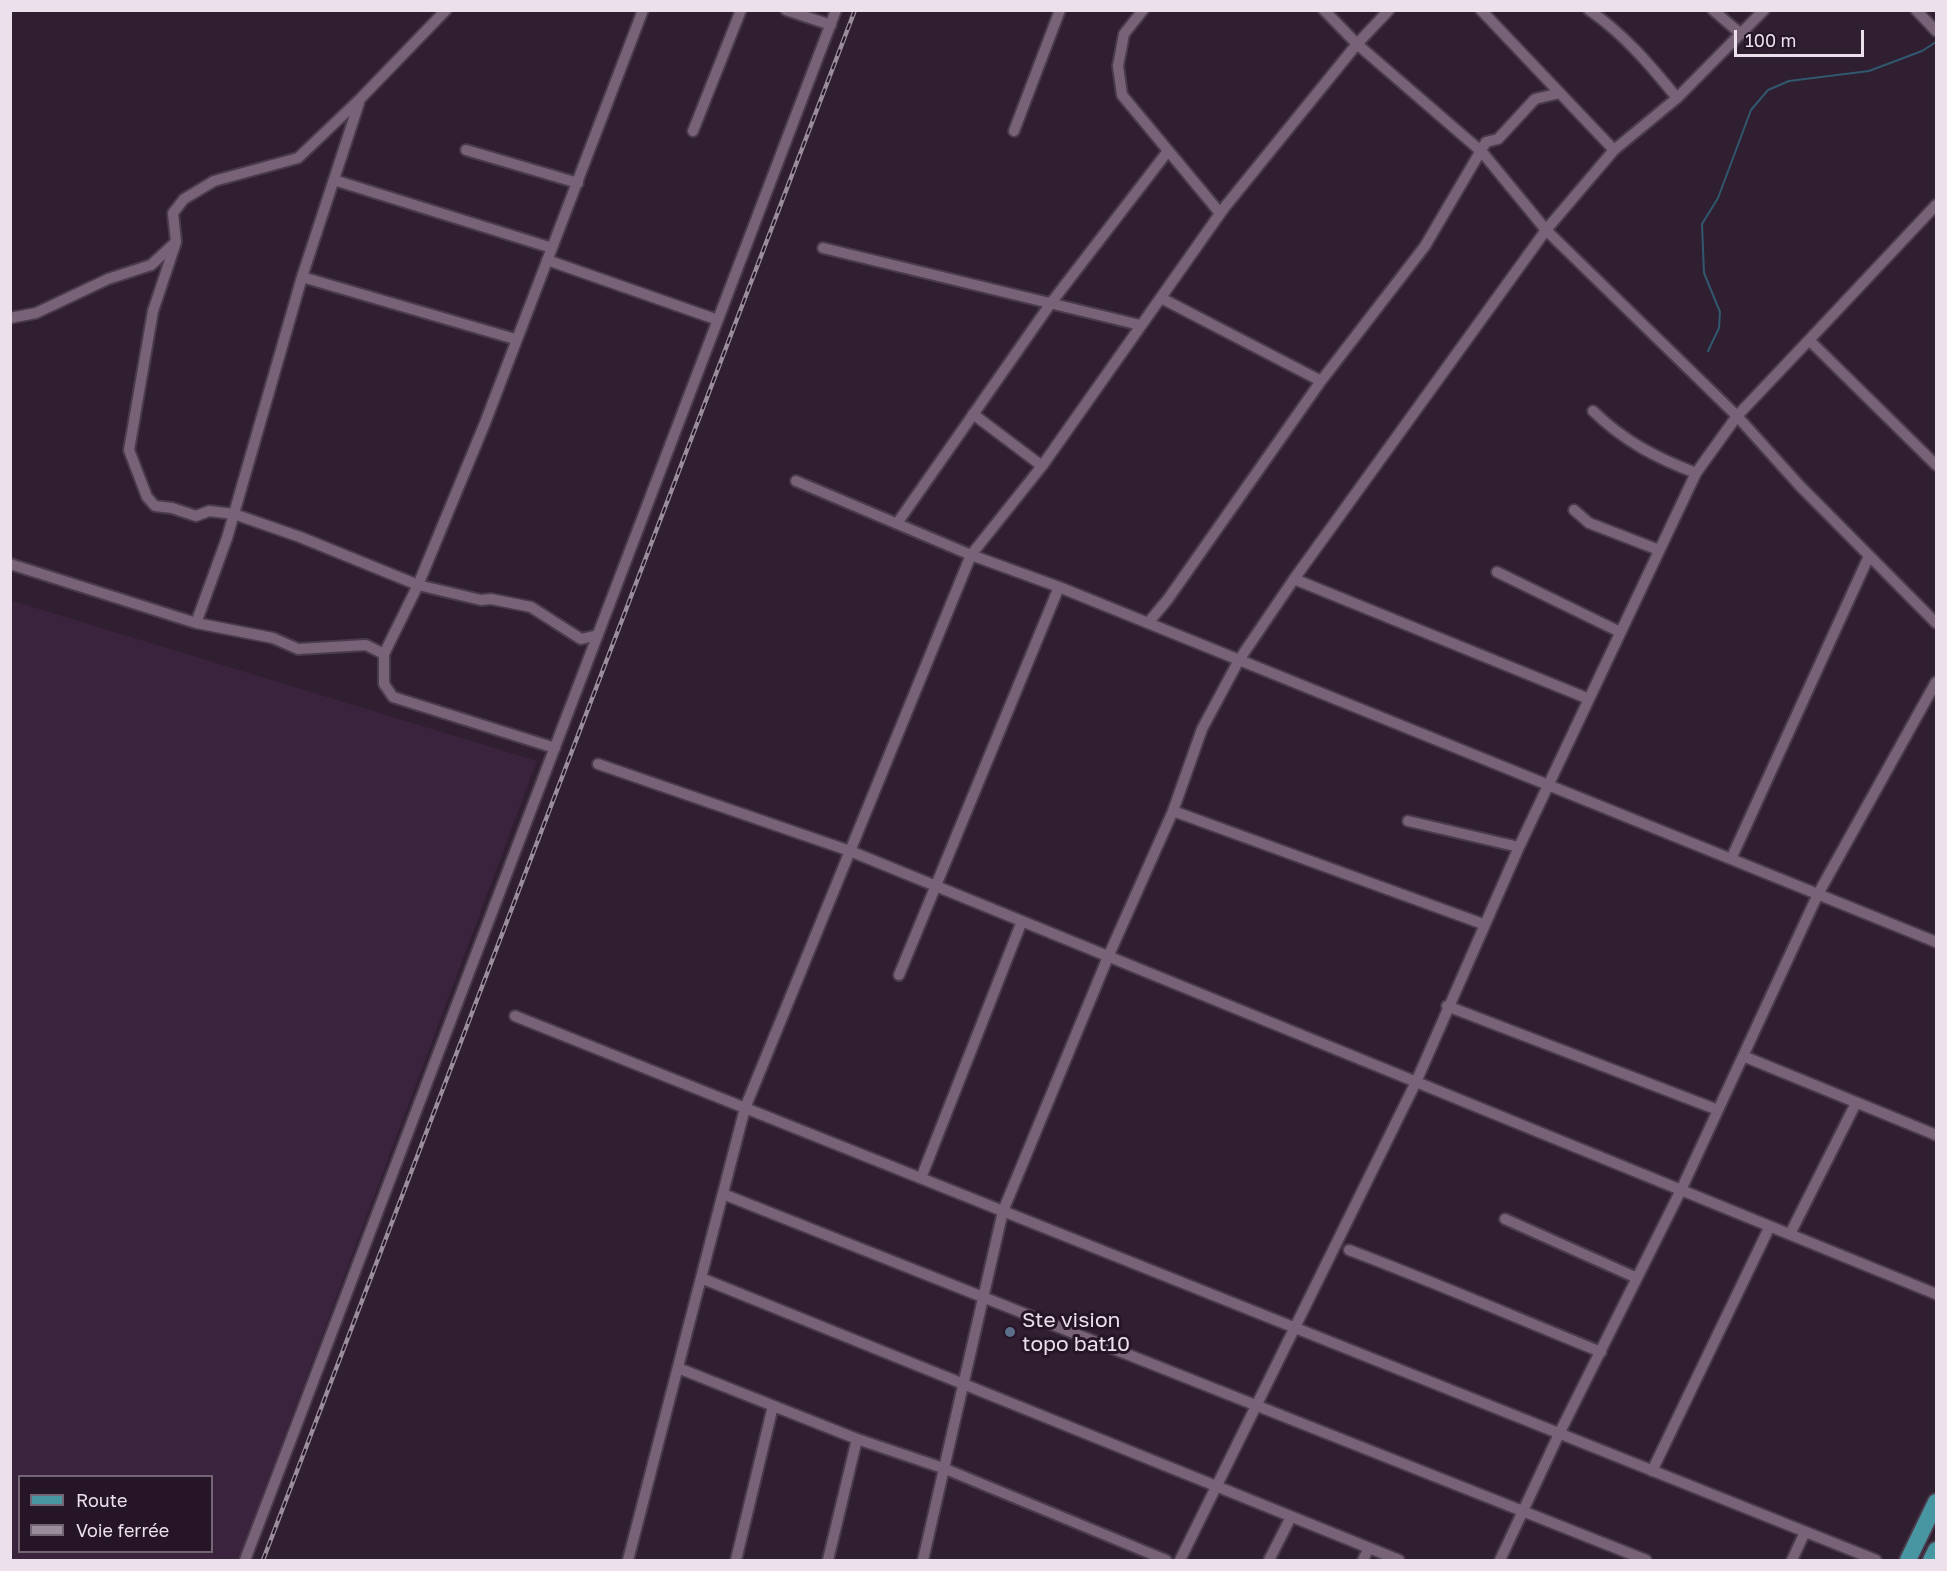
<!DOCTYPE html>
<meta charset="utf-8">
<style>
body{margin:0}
#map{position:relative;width:1947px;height:1571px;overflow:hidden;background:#301e31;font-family:"Golos Text",sans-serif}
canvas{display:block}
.frame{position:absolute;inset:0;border:12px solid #ece0ed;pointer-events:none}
.legend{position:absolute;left:18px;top:1475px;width:195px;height:78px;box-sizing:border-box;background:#261427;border:2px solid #756676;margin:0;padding:8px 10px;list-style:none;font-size:18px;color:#ece0ed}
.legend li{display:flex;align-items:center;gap:12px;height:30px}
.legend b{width:30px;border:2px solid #756676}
.scale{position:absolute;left:1734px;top:30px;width:130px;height:27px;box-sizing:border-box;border:3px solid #ece0ed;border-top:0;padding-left:8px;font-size:18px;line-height:21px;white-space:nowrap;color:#ece0ed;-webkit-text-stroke:4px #261427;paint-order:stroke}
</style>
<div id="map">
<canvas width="1947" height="1571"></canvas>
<div class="frame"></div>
<ul class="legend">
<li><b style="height:8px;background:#4896a1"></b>Route</li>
<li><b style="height:8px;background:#9b8d9c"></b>Voie ferrée</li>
</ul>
<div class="scale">100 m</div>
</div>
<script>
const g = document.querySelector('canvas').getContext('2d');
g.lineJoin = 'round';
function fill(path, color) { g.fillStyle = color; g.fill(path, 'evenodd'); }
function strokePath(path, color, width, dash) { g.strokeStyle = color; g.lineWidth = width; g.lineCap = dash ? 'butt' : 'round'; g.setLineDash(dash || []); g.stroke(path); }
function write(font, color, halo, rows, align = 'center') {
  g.font = font + ' "Golos Text",sans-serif'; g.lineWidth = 6; g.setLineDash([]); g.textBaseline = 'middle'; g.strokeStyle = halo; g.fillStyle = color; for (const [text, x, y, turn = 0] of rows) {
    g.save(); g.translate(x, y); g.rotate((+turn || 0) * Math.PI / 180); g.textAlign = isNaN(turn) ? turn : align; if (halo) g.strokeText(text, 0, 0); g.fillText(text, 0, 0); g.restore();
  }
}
const built = new Path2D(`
 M10,600L537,761L238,1560H11ZM20,1476H212V1552H20Z`);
const stream = new Path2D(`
 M1708,351L1719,328L1720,312L1704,273L1702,224L1718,198L1751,110L1768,90L1789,81L1869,71L1922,51L1936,42`);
const minor = new Path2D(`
 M786,10L831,25
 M1143,10L1124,34L1118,66L1122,95L1220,213
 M1324,10L1357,44L1482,152L1546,230L1737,416L1800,486L1936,623
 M1481,10L1614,150
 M1589,10C1624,34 1651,66 1677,98
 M1713,10L1741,34
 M1916,10L1936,31
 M693,131L741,10
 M1014,131L1060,10
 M466,150L578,183
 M334,180L552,248
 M176,242L153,311L129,450L147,497L155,506L172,508L196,516L209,511L234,514L300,537L418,585L481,600L491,599L531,607L581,639L598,635
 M823,248L1140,325
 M547,260L718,320
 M302,277L515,339
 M1161,298L1321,381
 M10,318L36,313L108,279L151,265L176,242L173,213L184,199L214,181L298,158L360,99L446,10
 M1809,340L1936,205
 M1593,411C1624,441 1656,458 1696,473
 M973,414L1042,466
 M796,481L971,555L1059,587L1936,942
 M1574,510L1589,523L1659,550
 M898,522L1051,303L1168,151
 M10,564L196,623L273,638L298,649L366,645L384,654
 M1497,572L1620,632
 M1294,579L1589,699
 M196,623L227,538L302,277L359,103
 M1148,623L1168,599L1321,381L1425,246L1486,142L1498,139L1535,99L1560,93
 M555,748L393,697L384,684V654L418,585L485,423L643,10
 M598,764L850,851L1936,1294
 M1173,811L1483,924
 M1408,821L1519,847
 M1731,859L1869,556
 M899,975L1059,587
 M1447,1006L1718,1110
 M515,1016L1876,1560
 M1743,1056L1936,1135
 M921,1178L1022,921
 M723,1194L1646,1560
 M1505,1219L1637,1278
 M1790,1234L1856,1103
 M1349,1250C1434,1282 1517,1318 1601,1352
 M701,1278L1399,1560
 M678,1368L857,1439L943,1468L1166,1560
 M1652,1471L1770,1226
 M245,1560L836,10
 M628,1560L745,1108L971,555L1042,466L1224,208L1357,44L1389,10
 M736,1560L773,1406
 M828,1560L857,1439
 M923,1560L1003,1211L1108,957L1173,811L1202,729L1239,660L1294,579L1546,230L1614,150L1677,98L1764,10
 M1180,1560L1416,1082L1519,847L1696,473L1737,416L1809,340L1936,465
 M1269,1560L1291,1517
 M1363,1560L1369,1548
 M1500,1560L1559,1434L1681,1190L1818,894L1936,682
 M1792,1560L1805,1532`);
const primary = new Path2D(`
 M1908,1560L1936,1502
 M1931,1560L1936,1550`);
const rail = new Path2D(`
 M263,1560L855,10`);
const markers = [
 [1010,1332,6,"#5c6f8a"]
];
const poiNames = [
 ["Ste vision",1022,1320],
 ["topo bat10",1022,1344]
];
fill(built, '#3a233c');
strokePath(stream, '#30586f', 2);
strokePath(minor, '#4a3b4c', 14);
strokePath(primary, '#4a3b4c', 20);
strokePath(minor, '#776278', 10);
strokePath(primary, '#4896a1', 16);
strokePath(rail, '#9b8d9c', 4.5);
strokePath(rail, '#261427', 2, [7]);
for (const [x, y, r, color] of markers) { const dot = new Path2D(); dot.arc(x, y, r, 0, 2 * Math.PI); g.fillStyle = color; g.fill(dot); strokePath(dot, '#261427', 2); }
write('21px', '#ece0ed', '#261427', poiNames, 'left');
</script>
